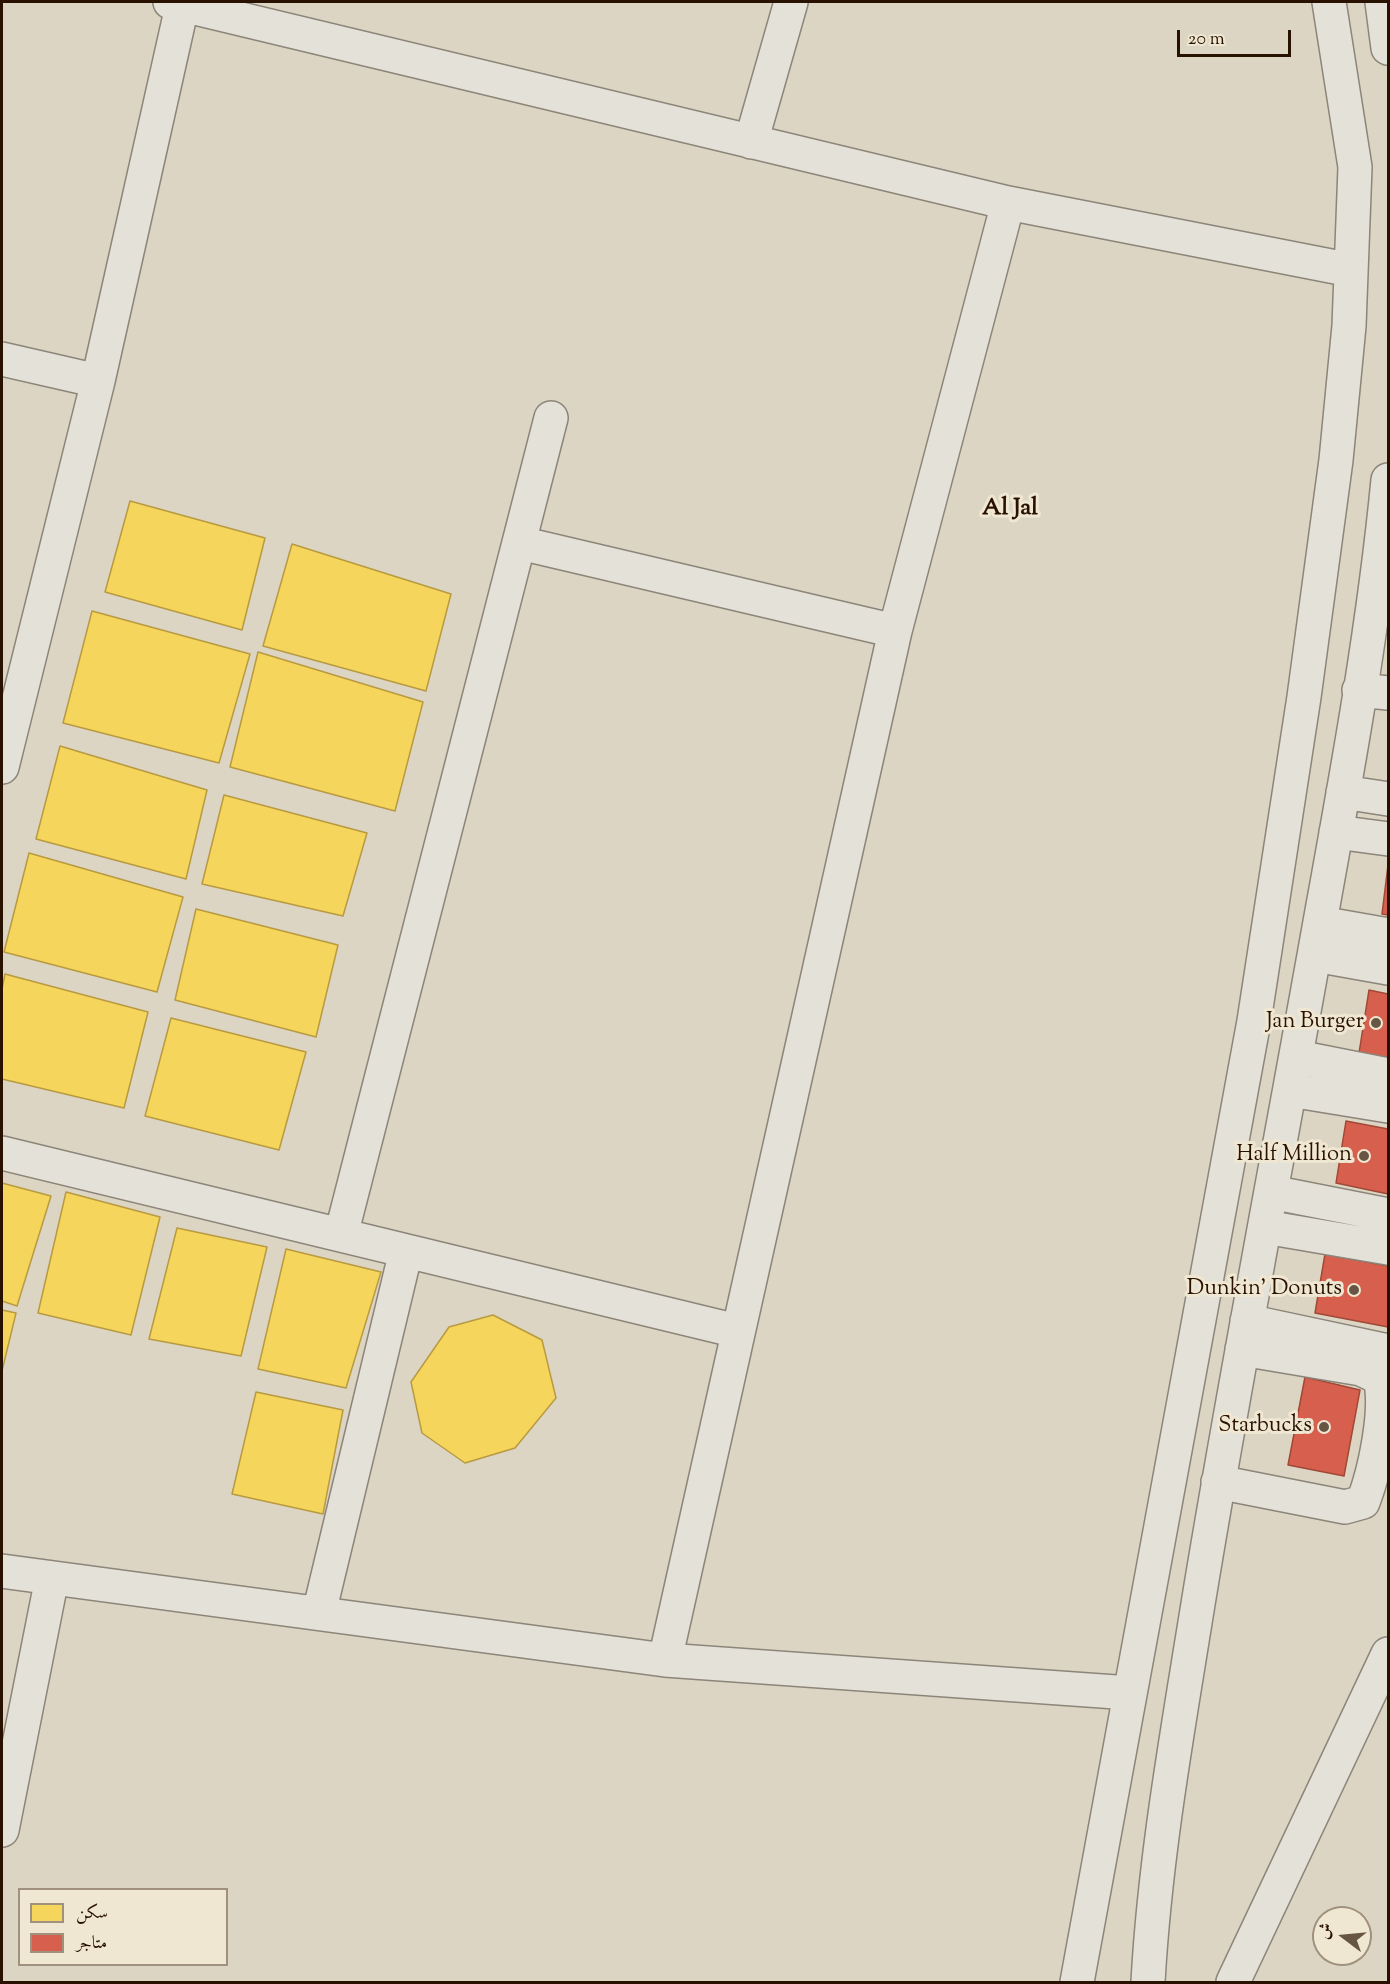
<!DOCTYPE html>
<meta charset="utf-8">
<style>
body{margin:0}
#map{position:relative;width:1390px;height:1984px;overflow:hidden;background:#dcd5c4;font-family:"Sorts Mill Goudy",Amiri,serif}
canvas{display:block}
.frame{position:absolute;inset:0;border:3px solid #291100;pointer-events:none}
.legend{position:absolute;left:18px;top:1888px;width:210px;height:78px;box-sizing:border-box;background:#efe7d2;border:2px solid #a0917e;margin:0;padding:8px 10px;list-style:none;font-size:18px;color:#291100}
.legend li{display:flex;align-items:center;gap:12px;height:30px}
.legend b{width:30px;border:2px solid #a0917e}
.north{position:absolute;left:1312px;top:1906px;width:60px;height:60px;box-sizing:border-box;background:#efe7d2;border:2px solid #a0917e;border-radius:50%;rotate:286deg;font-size:16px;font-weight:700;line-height:24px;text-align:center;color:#291100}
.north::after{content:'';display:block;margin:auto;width:21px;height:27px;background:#685645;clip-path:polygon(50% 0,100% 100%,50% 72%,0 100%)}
.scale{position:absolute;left:1177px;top:30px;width:114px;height:27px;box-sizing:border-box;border:3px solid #291100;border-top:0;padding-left:8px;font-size:18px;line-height:21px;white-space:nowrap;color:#291100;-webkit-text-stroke:4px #efe7d2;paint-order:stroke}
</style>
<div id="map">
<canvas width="1390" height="1984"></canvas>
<div class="frame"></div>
<ul class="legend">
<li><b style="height:16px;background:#f6d55c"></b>سكن</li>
<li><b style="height:16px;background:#d6604d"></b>متاجر</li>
</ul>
<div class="north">ش</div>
<div class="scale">20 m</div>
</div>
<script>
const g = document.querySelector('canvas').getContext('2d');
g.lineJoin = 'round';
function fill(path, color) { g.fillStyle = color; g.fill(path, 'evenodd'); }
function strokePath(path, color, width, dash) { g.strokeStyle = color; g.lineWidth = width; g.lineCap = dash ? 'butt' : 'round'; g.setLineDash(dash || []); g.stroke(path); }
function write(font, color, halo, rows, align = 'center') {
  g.font = font + ' "Sorts Mill Goudy",serif'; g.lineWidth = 6; g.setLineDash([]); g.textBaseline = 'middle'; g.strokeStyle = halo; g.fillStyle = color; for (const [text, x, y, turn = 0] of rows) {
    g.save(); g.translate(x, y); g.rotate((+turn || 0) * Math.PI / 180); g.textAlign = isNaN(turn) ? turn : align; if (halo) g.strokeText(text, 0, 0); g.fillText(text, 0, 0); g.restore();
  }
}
const homes = new Path2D(`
 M130,501L265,538L242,630L105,592Z
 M292,544L451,594L426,691L263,646Z
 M92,611L250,654L219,763L63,723Z
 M258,652L423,702L395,811L230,767Z
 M60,746L207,790L186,879L36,839Z
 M224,795L367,833L343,916L202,884Z
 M29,853L183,897L157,992L4,952Z
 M196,909L338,945L316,1037L175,1000Z
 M5,974L148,1012L124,1108L2,1079V989Z
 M171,1018L306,1052L279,1150L145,1116Z
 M2,1183L51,1196L17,1306L2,1301Z
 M66,1192L160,1217L131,1335L38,1313Z
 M177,1228L267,1247L241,1356L149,1339Z
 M286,1249L381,1272L346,1388L258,1369Z
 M2,1310L16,1313L2,1371Z
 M493,1315L542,1340L556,1398L515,1448L465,1463L422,1433L411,1382L449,1327Z
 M256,1392L343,1410L323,1514L232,1494Z`);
const shops = new Path2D(`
 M1388,865V915L1382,914Z
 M1369,990L1388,994V1058L1359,1053Z
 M1346,1121L1388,1129V1194L1336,1183Z
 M1325,1254L1388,1266V1327L1315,1313Z
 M1305,1377L1360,1390L1344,1476L1288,1465Z`);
const minor = new Path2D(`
 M170,2L1008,203L1351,270
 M1382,2L1388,48
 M751,142L791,2
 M2,359L98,381
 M520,543L895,631
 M1359,690L1388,693
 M2,767L98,381L183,2
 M1343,792L1388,799
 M1336,832L1388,839
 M1320,923L1388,935
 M1315,955L1388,968
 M1297,1057L1388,1075
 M1290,1090L1388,1106
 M2,1153L737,1331
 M1271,1192L1388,1215
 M1265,1227L1388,1248
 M341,1235L551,418
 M1247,1321L1388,1351
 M1218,1482L1345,1507L1363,1502C1375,1471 1388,1410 1380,1378L1361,1369L1242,1349
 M2,1571L665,1660L1130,1693
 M319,1613L406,1251
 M665,1660L895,631L1008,203
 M2,1830L52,1578
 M1077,1982L1254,1021L1304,697L1336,460L1349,326L1355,167L1329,2
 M1148,1982C1155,1855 1178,1729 1198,1604C1236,1372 1281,1142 1322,911C1348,768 1374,625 1388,480
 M1233,1982L1388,1654`);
const markers = [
 [1376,1023,6,"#685645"],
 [1364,1156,6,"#685645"],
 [1354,1290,6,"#685645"],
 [1324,1427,6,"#685645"]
];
const poiNames = [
 ["Jan Burger",1364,1023],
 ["Half Million",1352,1156],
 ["Dunkin' Donuts",1342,1290],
 ["Starbucks",1312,1427]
];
const neighbourhoodNames = [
 ["Al Jal",1010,510]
];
fill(homes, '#f6d55c');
strokePath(homes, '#b89a40', 1.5);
fill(shops, '#d6604d');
strokePath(shops, '#a24836', 1.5);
strokePath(minor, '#8c8579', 36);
strokePath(minor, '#e4e1d8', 33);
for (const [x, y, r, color] of markers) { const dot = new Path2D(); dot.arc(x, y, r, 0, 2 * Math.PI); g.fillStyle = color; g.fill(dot); strokePath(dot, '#efe7d2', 2); }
write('22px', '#291100', '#efe7d2', poiNames, 'right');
write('bold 24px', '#291100', '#efe7d2', neighbourhoodNames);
</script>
